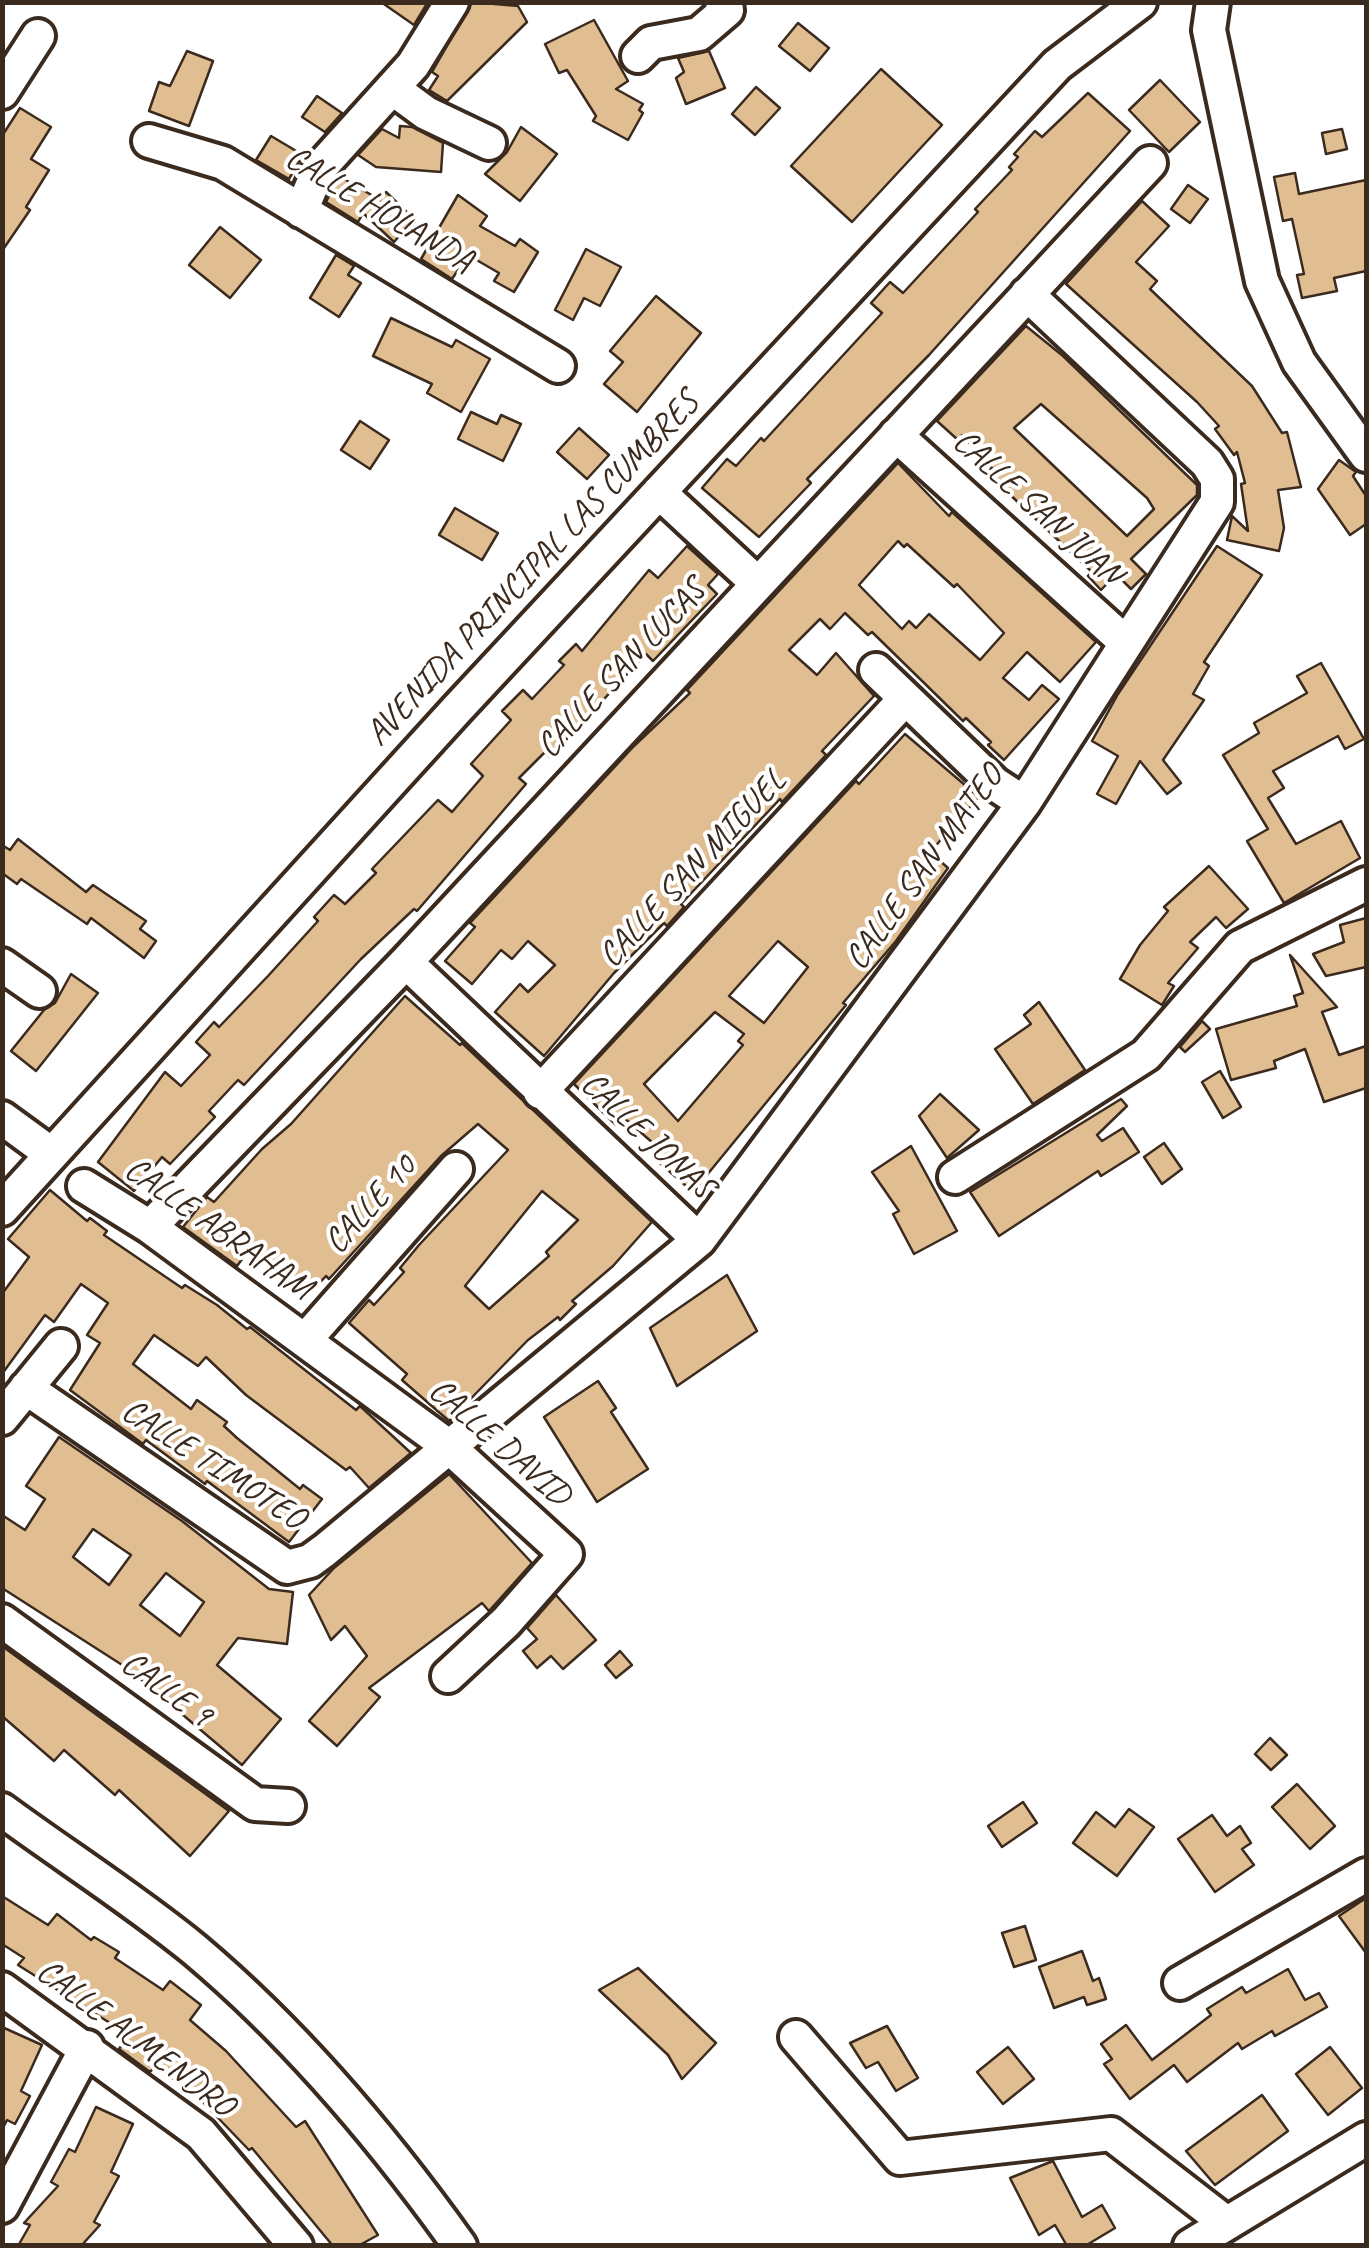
<!DOCTYPE html>
<style>
body{margin:0}
#map{position:relative;width:1369px;height:2248px;overflow:hidden;background:#fff;font-family:Caveat,sans-serif}
canvas{display:block}
.frame{position:absolute;inset:0;border:5px solid #3b2a1e;pointer-events:none}
</style>
<div id="map">
<canvas width="1369" height="2248"></canvas>
<div class="frame"></div>
</div>
<script>
const g = document.querySelector('canvas').getContext('2d');
g.lineJoin = 'round';
function fill(path, color) { g.fillStyle = color; g.fill(path, 'evenodd'); }
function strokePath(path, color, width, dash) { g.strokeStyle = color; g.lineWidth = width; g.lineCap = dash ? 'butt' : 'round'; g.setLineDash(dash || []); g.stroke(path); }
function write(font, color, halo, rows, align = 'center') {
  g.font = font + ' Caveat,sans-serif'; g.lineWidth = 8; g.setLineDash([]); g.textBaseline = 'middle'; g.strokeStyle = halo; g.fillStyle = color; for (const [text, x, y, turn = 0] of rows) {
    g.save(); g.translate(x, y); g.rotate((+turn || 0) * Math.PI / 180); g.textAlign = isNaN(turn) ? turn : align; if (halo) g.strokeText(text, 0, 0); g.fillText(text, 0, 0); g.restore();
  }
}
const building = new Path2D(`
 M381,2H428L414,25Z
 M472,2L518,6L527,22L447,101L429,90L438,76L432,72Z
 M594,20L628,81L616,89L643,104L639,110L643,113L628,140L593,121L596,116L567,70L559,73L545,44Z
 M798,23L829,48L810,71L779,46Z
 M187,51L213,61L189,126L149,111L159,82L170,86Z
 M709,51L725,88L686,104L676,78L684,72L678,58Z
 M881,69L942,125L852,222L791,166Z
 M1160,80L1200,122L1169,152L1129,110Z
 M756,87L780,108L755,135L732,114Z
 M1088,93L1130,131L929,355L807,479L811,483L759,537L702,488L727,459L736,466L761,438L764,441L882,313L871,303L890,282L903,293L978,212L975,209L1012,170L1009,167L1018,157L1014,154L1035,131L1042,137Z
 M317,96L342,113L325,132L302,117Z
 M20,108L51,127L31,159L49,170L26,207L30,210L2,251V136Z
 M400,126L412,127L443,143L441,172L376,167L358,155L382,129L399,138Z
 M521,127L557,154L520,201L485,174L507,152Z
 M1342,129L1347,149L1326,154L1322,133Z
 M271,136L303,155L289,179L256,160Z
 M1295,173L1299,194L1366,180V271L1334,278L1337,291L1302,298L1297,275L1304,274L1292,219L1283,221L1274,177Z
 M339,176L380,200L386,192L414,219L394,242L363,213L358,222L326,202Z
 M1188,185L1208,199L1190,223L1171,209Z
 M458,195L487,216L480,226L515,246L520,239L538,252L514,292L494,281L499,273L468,255L452,279L421,259Z
 M1142,201L1169,226L1136,262L1157,281L1150,289L1252,386L1282,433L1287,432L1301,487L1278,490L1284,528L1279,551L1227,540L1232,516L1248,531L1241,484L1245,483L1237,452L1234,455L1215,429L1219,426L1197,402L1066,284Z
 M220,227L261,260L230,298L189,265Z
 M586,249L621,267L600,306L584,298L573,320L555,310Z
 M336,255L354,266L348,275L361,283L339,317L310,298Z
 M656,296L701,333L637,412L604,384L623,362L610,351Z
 M391,318L452,347L456,340L490,359L461,412L427,393L432,384L373,356Z
 M1026,326L1063,356L1197,485V495L1131,559L1146,574L1131,589L1116,574L1101,590L1088,576L1092,572L987,473L992,468L962,435L958,440L937,421ZM1041,404L1147,498L1154,509L1127,536L1014,428Z
 M471,412L497,424L501,415L521,424L503,461L458,439Z
 M360,421L389,440L370,469L341,450Z
 M579,428L609,455L587,479L557,452Z
 M1339,460L1356,472L1353,476L1366,496V524L1350,535L1318,489Z
 M898,463L949,516L952,512L1096,642L1060,682L1027,652L1003,678L1029,700L1042,685L1059,699L1004,760L988,745L991,742L966,718L963,721L872,632L868,635L845,613L830,629L820,619L789,650L817,675L836,653L874,696L822,751L826,755L782,802L780,799L681,904L684,907L667,926L664,923L614,973L544,1056L495,1012L520,984L528,992L555,965L528,941L512,959L501,950L472,984L445,961L475,927L470,923L634,746L690,693L687,690ZM898,541L904,547L907,544L954,587L957,584L1004,633L980,660L929,614L916,628L909,621L902,629L859,585Z
 M455,508L498,533L482,560L439,535Z
 M687,546L718,574L708,585L717,594L653,661L646,654L550,757L545,752L519,778L526,784L417,911L414,909L361,959L244,1085L238,1080L209,1111L215,1117L170,1164L162,1157L134,1191L98,1162L165,1072L181,1086L210,1055L196,1042L214,1022L219,1027L268,976L318,921L314,917L334,895L345,904L376,873L372,869L438,800L452,812L483,776L471,764L511,720L502,711L523,690L532,699L564,665L559,661L576,644L582,651L649,570L658,578Z
 M1217,546L1262,575L1204,662L1209,666L1193,694L1204,700L1163,760L1181,783L1167,794L1140,761L1116,804L1097,794L1118,756L1092,741L1118,694Z
 M1321,663L1364,739L1345,749L1338,736L1273,771L1284,788L1268,798L1296,844L1341,821L1360,858L1284,903L1247,841L1268,829L1223,755L1259,733L1254,723L1307,693L1297,676Z
 M905,734L979,797L930,852L948,868L896,941L843,1003L846,1005L693,1192L654,1158L661,1150L623,1117L616,1125L574,1084L856,781L859,784ZM778,941L808,967L764,1023L729,996ZM715,1012L744,1034L738,1041L743,1045L678,1121L644,1084Z
 M18,839L86,892L93,885L146,921L140,929L156,941L144,958L91,918L87,924L21,879L17,884L2,873V845L10,850Z
 M1209,866L1248,909L1226,928L1216,917L1190,942L1198,948L1168,983L1174,986L1162,1005L1120,979L1140,945L1168,911L1164,907Z
 M1366,918V967L1326,976L1313,954L1344,942L1340,925Z
 M1290,955L1337,1007L1322,1012L1339,1055L1366,1046V1088L1324,1102L1305,1049L1274,1061L1276,1068L1231,1080L1216,1029L1297,1006L1294,996L1303,993Z
 M71,974L98,993L36,1071L11,1051L44,1010L55,1003Z
 M405,996L460,1045L462,1043L652,1222L613,1266L572,1301L576,1304L560,1320L558,1317L528,1340L449,1421L402,1380L407,1374L349,1323L369,1300L374,1305L404,1272L400,1268L419,1245L508,1150L478,1124L441,1156L329,1279L326,1276L311,1292L301,1282L293,1286L251,1247L237,1266L183,1227L207,1197L214,1202L262,1149L291,1124ZM542,1191L578,1220L546,1252L549,1256L489,1309L465,1286Z
 M1039,1002L1085,1070L1033,1104L995,1049L1031,1024L1024,1015Z
 M1202,1021L1210,1029L1185,1052L1180,1047Z
 M1220,1071L1241,1107L1223,1118L1202,1082Z
 M940,1094L979,1130L947,1158L919,1116Z
 M1121,1099L1127,1106L1097,1135L1102,1141L1123,1128L1139,1152L1101,1176L1098,1171L999,1236L970,1192Z
 M1164,1143L1182,1169L1162,1184L1144,1157Z
 M911,1146L957,1231L914,1254L893,1214L899,1211L872,1172Z
 M50,1190L87,1221L90,1218L107,1231L104,1235L182,1288L185,1285L217,1305L247,1329L250,1327L356,1410L360,1406L411,1453L369,1488L350,1467L346,1470L246,1395L206,1357L198,1366L154,1335L133,1364L191,1409L197,1400L227,1422L224,1426L237,1438L300,1489L303,1485L322,1499L289,1542L207,1481L205,1484L146,1440L143,1444L70,1390L100,1343L87,1335L108,1303L81,1284L54,1322L45,1315L2,1374V1294L29,1257L8,1239Z
 M727,1275L757,1331L677,1386L650,1328Z
 M598,1381L616,1408L611,1412L648,1469L597,1502L544,1417Z
 M59,1437L182,1521L269,1589L293,1592L287,1644L238,1638L217,1665L281,1719L242,1765L130,1670L2,1588V1515L25,1530L45,1499L26,1486ZM93,1529L131,1555L109,1585L73,1557ZM166,1573L204,1602L180,1636L140,1605Z
 M449,1474L532,1563L489,1611L482,1603L369,1688L380,1697L337,1746L309,1721L367,1656L345,1626L331,1640L309,1595L334,1568Z
 M556,1595L596,1640L563,1669L551,1656L537,1668L523,1651L537,1639L527,1628Z
 M2,1646L229,1811L190,1856L119,1790L115,1795L64,1750L54,1761L2,1716Z
 M620,1651L632,1665L616,1678L605,1665Z
 M1270,1738L1287,1755L1271,1770L1255,1754Z
 M1297,1784L1335,1826L1310,1849L1272,1807Z
 M1023,1802L1037,1823L1002,1847L988,1826Z
 M1129,1809L1154,1827L1117,1876L1073,1843L1096,1812L1115,1827Z
 M1212,1815L1227,1836L1240,1826L1251,1843L1242,1849L1254,1865L1215,1892L1178,1839Z
 M2,1896L48,1925L57,1914L91,1940L94,1937L119,1952L115,1958L163,1990L170,1981L201,2005L190,2020L226,2051L296,2127L305,2121L378,2235L358,2246H333L252,2148L249,2150L195,2094L155,2066L150,2072L119,2049L129,2035L18,1965L24,1958L2,1944Z
 M1366,1898V1953L1339,1916Z
 M1025,1926L1036,1960L1014,1967L1002,1933Z
 M1082,1951L1093,1981L1099,1978L1106,1999L1087,2005L1084,1997L1054,2008L1039,1967Z
 M638,1968L716,2043L682,2079L668,2055L599,1990Z
 M1288,1969L1305,2000L1319,1993L1327,2007L1275,2036L1272,2031L1242,2049L1238,2043L1187,2082L1174,2065L1130,2099L1104,2064L1112,2059L1101,2044L1126,2025L1152,2060L1211,2015L1207,2009L1242,1987L1246,1993Z
 M887,2026L918,2078L896,2091L878,2062L866,2068L850,2043Z
 M2,2027L42,2045L21,2091L30,2096L15,2124L7,2120L2,2130Z
 M1008,2047L1034,2079L1003,2104L977,2072Z
 M1330,2047L1362,2088L1328,2115L1296,2074Z
 M1262,2095L1288,2131L1215,2185L1186,2151Z
 M96,2107L133,2124L111,2172L119,2176L94,2222L100,2225L81,2246H18L30,2225L24,2223L58,2186L51,2182L69,2149L75,2152Z
 M1053,2161L1082,2217L1102,2205L1115,2228L1085,2246H1067L1055,2225L1039,2235L1010,2178Z`);
const minor = new Path2D(`
 M1213,2L1209,30L1262,281L1299,362L1366,455
 M638,56L651,43L699,34L727,10L722,2
 M392,88L426,113L489,143
 M2,92L38,36
 M149,141L223,163L558,366
 M301,211L319,169L413,65L452,2
 M896,435L1124,641
 M659,492L757,583
 M876,670L995,784L1024,803
 M406,962L699,1240
 M2,965L39,991
 M540,1092L904,700
 M2,1118L50,1153
 M955,1177L1146,1055L1240,947L1366,884
 M84,1186L150,1227L448,1446L566,1554L506,1622L448,1676
 M2,1209L458,708L1057,65L1140,2
 M150,1227L406,962L1150,163
 M306,1339L456,1169
 M26,1388L287,1567L310,1561L325,1550L699,1240L1024,803L1217,502V479L1207,463L1027,294
 M2,1418L61,1346
 M2,1621L255,1804L288,1806
 M2,1810C66,1857 134,1900 195,1950C296,2035 383,2138 460,2246
 M1180,1983L1366,1875
 M2,1989L201,2134L296,2246
 M796,2037L900,2158L1111,2134L1225,2222
 M2,2206L87,2047
 M1190,2246L1366,2139`);
const streetNames = [
 ["CALLE HOLANDA",379,210,31],
 ["CALLE SAN JUAN",1037,508,42],
 ["AVENIDA PRINCIPAL LAS CUMBRES",533,569,-47],
 ["CALLE SAN LUCAS",622,669,-47],
 ["CALLE SAN MATEO",925,868,-54],
 ["CALLE SAN MIGUEL",693,869,-47],
 ["CALLE JONAS",647,1136,43],
 ["CALLE 10",371,1205,-48],
 ["CALLE ABRAHAM",218,1229,35],
 ["CALLE DAVID",499,1443,41],
 ["CALLE TIMOTEO",213,1465,33],
 ["CALLE 9",166,1690,36],
 ["CALLE ALMENDRO",135,2039,37]
];
fill(building, '#e1bd92');
strokePath(building, '#3b2a1e', 2.5);
strokePath(minor, '#3b2a1e', 40);
strokePath(minor, '#fff', 32);
write('35px', '#3b2a1e', '#fff', streetNames);
</script>
